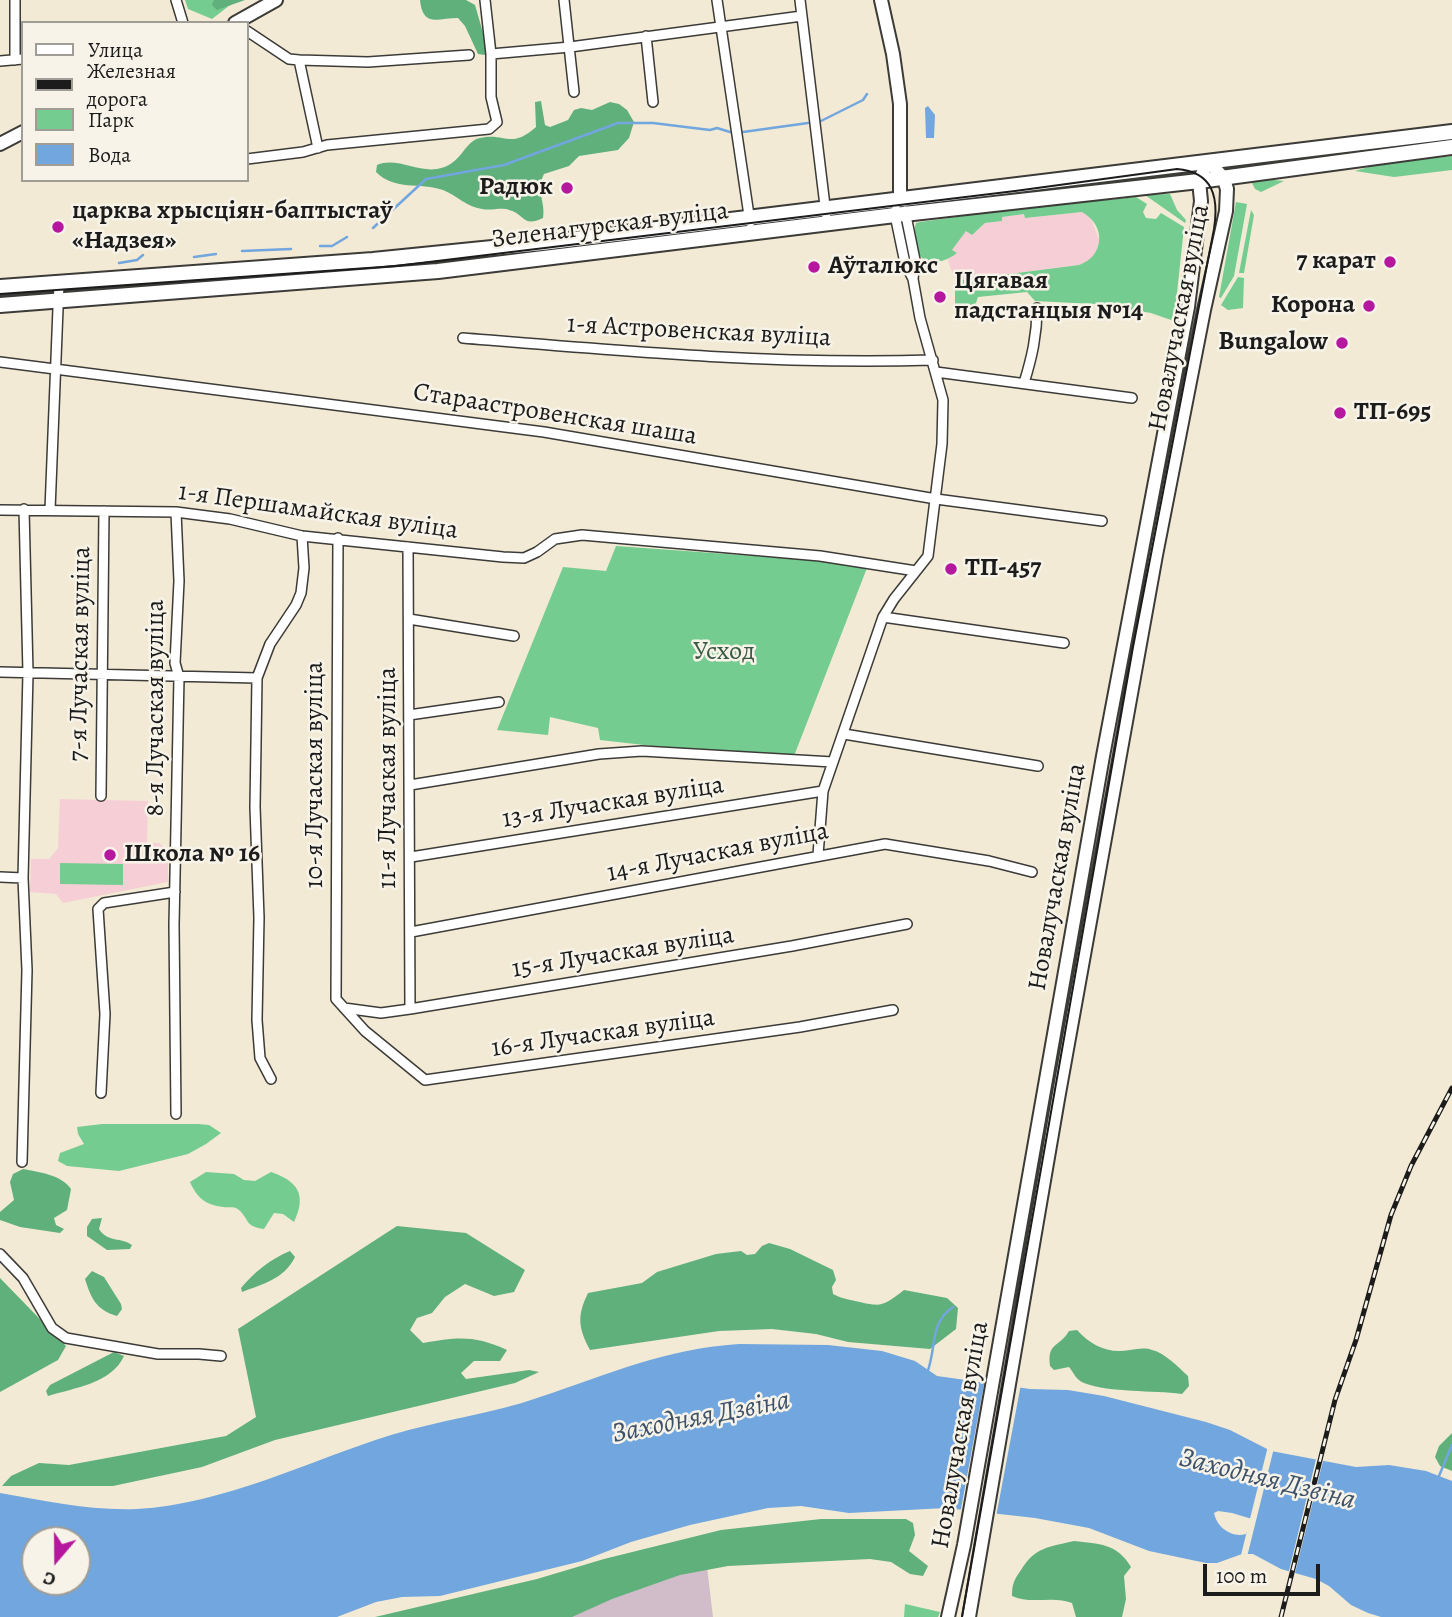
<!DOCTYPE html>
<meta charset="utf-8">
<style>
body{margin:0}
#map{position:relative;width:1452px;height:1617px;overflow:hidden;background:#f2ead4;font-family:Alegreya,serif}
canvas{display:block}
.legend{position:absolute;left:21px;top:21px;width:228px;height:161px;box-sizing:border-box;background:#f7f3e8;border:2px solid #9f9d96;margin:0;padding:9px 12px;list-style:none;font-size:21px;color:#1c1c1c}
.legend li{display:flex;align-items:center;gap:14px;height:35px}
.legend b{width:35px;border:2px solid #9f9d96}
.north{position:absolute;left:21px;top:1526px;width:70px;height:70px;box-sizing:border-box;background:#f7f3e8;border:2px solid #9f9d96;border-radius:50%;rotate:200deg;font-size:19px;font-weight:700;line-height:28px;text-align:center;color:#1c1c1c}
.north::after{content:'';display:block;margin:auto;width:24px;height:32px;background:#b5179e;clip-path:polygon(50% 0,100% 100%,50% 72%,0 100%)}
.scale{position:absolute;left:1203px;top:1564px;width:117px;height:32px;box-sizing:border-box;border:4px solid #1c1c1c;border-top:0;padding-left:9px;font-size:21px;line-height:24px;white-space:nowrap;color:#1c1c1c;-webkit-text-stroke:5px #f7f3e8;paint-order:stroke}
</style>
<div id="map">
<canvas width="1452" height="1617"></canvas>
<ul class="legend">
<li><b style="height:9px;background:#fff"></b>Улица</li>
<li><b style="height:9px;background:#1c1c1c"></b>Железная дорога</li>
<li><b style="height:19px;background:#75cc91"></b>Парк</li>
<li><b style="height:19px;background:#71a6de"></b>Вода</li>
</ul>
<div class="north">С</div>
<div class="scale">100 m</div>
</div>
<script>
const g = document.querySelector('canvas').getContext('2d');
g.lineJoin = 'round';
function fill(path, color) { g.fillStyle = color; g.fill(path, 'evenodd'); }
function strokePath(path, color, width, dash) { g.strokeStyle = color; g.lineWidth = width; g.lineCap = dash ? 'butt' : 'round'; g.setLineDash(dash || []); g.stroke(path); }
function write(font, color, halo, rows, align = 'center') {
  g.font = font + ' Alegreya,serif'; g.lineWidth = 5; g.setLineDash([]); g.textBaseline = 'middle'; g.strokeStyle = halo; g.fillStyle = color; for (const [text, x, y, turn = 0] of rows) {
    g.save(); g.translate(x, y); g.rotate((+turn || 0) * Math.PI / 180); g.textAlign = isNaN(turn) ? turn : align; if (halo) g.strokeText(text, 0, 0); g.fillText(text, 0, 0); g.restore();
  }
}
const built = new Path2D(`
 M1082,212L1090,216L1099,239V248L1088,262L1079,265L955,281L947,258L956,253L952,250L966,230L972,235L985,223L1001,221V217L1024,214L1025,218Z
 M60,799L148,801L147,843H159L168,851V882L63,903L56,894L30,892L31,859H49L58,848Z`);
const industrial = new Path2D(`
 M707,1567L713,1617H570L612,1598L678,1574Z`);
const green = new Path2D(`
 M185,0H215L230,5L212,19L188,9Z
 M1452,156V170L1394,177L1355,171L1375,165Z
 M1263,179L1284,181L1261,192L1255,189L1251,181Z
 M1170,194L1177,210L1186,220L1185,223L1145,195Z
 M1136,197L1147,204L1143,212L1146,218L1156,219L1161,213L1184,227L1174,321L1151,313L1095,304L1035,301L1027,292L978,297L971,318L955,317V281L1079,265C1105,256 1106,225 1082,212L1025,218L1024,214L1002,217V221L985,223L972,235L966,231L952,250L957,253C929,274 906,255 916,223L920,222L1093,198L1108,200Z
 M1236,202L1247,204L1234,276L1221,298L1219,297Z
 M1251,210L1254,215L1244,273H1239Z
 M1238,277L1244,278L1243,308L1228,310L1221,305Z
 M616,546L811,560L867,568L794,756L679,749L600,740L598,728L550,717L548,735L497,730L563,567L606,571Z
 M60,863L123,864V885L60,884Z
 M102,1124H198L209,1125L221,1133L206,1144L188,1154L119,1171L67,1166L58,1161L60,1153L84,1144L78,1134L77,1127Z
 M206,1172L234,1174L244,1180L255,1181L271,1172C298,1181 307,1195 294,1222L283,1214L274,1213L264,1229C244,1226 250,1220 239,1210C235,1206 229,1208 223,1207C206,1205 197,1198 190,1182Z
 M905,1604L940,1612L938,1617H904Z`);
const forest = new Path2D(`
 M214,0H245L217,10L212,5Z
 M420,0H466L475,5L488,50L485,55L478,54L465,26L458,18C438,18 423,28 420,0Z
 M541,101L545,125L550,127L568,120L574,110L581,108L592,110L610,102L619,104L627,110L634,122L629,138L618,150L579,156L569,166L544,174C535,192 546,201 543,218C523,228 525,214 509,210C502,207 490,211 482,209C467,207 456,195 443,190C420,182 395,191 376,172L377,165C397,157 416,172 437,169C462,165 464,141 480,138C506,132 510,150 536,127L535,102Z
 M23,1169C39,1172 62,1175 71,1189L67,1210L54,1218L56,1225L64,1229L60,1233L20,1227L0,1220V1212L14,1200L10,1182L13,1174Z
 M102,1218L99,1229C108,1243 121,1237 132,1245L130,1249L107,1250L87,1236V1227L92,1219Z
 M397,1226L466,1233L525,1270L514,1292L494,1296L465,1284L445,1297L432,1313L417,1318L410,1330L423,1343C457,1337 475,1335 507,1350L500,1361H474L461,1373L466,1379L529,1370L539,1372L515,1383L275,1440L202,1467L113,1486H2L11,1476L39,1463L69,1465L226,1436L256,1417L238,1329Z
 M769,1243L790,1249L833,1270L836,1280L832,1287L833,1294C840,1298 847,1299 855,1301C882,1307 882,1307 904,1290L947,1298L958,1308L956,1329L930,1349L848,1342L816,1334L772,1329L719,1331L590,1350C578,1327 577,1316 588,1293L642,1283L657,1272L716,1254L741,1251L747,1255L755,1254L762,1246Z
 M290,1251L295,1257C284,1279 263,1284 242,1292L241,1288C253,1273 272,1258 290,1251Z
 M92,1271L104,1277L121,1304L122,1309L117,1316C96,1310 91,1298 85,1279Z
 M0,1278L66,1346L58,1360L0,1392Z
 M1077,1330C1092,1346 1108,1354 1130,1350C1137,1349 1145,1347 1152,1350C1165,1353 1178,1367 1188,1376L1189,1386L1182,1394C1152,1390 1111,1393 1084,1383C1076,1380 1074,1373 1069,1367L1054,1370L1050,1366C1047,1342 1059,1348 1069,1331Z
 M114,1352L124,1356C112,1383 74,1388 48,1396L46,1391L50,1385Z
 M1452,1433V1471L1440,1466L1435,1457L1439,1446Z
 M821,1519H906L913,1523L915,1535L909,1551L928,1566L923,1576L910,1574L891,1562L870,1559L728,1566L680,1575L612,1599L572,1617H375L537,1579L604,1559L721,1530Z
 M1074,1541C1099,1544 1117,1543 1131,1567L1124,1576L1126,1599L1122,1617H1076L1072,1603C1053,1595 1031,1605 1012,1596C1012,1584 1014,1580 1021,1570C1035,1547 1049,1547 1074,1541Z`);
const water = new Path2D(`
 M928,106L935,115L934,138H926L925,108Z
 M739,1344L828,1345L882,1351L915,1361L937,1376L1030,1389L1068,1390L1104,1396L1206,1422L1230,1430L1271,1451L1356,1467L1389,1465L1426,1471L1452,1481V1617H1381L1368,1613L1351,1605L1329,1586L1316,1579L1281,1569L1253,1554H1242L1217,1563H1206L1149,1551L1089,1528L1035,1518L946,1508L849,1513L801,1506L768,1508L690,1525L631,1542L582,1561L440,1596L402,1597L376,1602L337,1617H0V1493C45,1501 91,1511 137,1509C225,1504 308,1461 391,1435C440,1420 492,1414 540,1397C610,1374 663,1349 739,1344ZM1218,1511L1232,1513L1252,1519L1246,1534C1232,1538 1217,1528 1214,1513ZM35,1540H77V1582H35Z`);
const pier = new Path2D(`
 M985,1379L1021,1384L996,1517L960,1514Z
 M1268,1446L1274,1448L1247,1557L1240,1559Z
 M1317,1455L1324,1457L1294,1577L1288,1575Z`);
const stream = new Path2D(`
 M821,121L863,100L867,94
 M743,132L808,123
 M373,228L426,179L504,165L618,123H653L710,130L717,128L730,132
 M320,246H332L347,237
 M242,251L291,249
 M194,257L216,254
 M119,263L137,260L143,255
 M927,1373C937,1348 929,1323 953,1307
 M1439,1476L1452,1445`);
const minor = new Path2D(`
 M176,0L183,23
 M564,0L574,92
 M717,0L750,222
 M800,0L826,214
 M247,31L289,59L299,60L318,148
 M646,36L653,102
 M491,54L570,47L802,16
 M15,60V0
 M299,60L368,62L469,55
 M0,61L23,59
 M247,159L303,152L327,145L489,129L497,122L491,97V54L485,0
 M896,210L895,215L905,263L912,277
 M463,338C620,351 776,365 933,360
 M0,362L544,432L936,499L1102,521
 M936,372L1132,398
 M1024,383C1032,357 1037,335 1037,308
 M0,510L176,512L230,519L302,536L503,557L524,558L537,552L555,539L582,535L820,556L916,571
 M50,510L59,283
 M338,538L336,999L365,1031L425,1080L800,1027L893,1010
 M408,547L410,1009
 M883,617L1064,643
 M409,619L514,636
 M0,672L257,678
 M409,715L499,702
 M844,734L1038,766
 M410,785L599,754L642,751L833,762
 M101,796L104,511
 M818,855L823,791L883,617L894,599L928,556L942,444L943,400L920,318L913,279L915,260L905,211
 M411,857L823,791
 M0,877L23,878
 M411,932L885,844L989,861L1032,872
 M344,1008L381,1013L410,1009L792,946L907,924
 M271,1079L260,1058L257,1020L259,918L255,807L257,678L270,644L296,605L301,593L304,568L302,536
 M101,1093L105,1014L98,909L104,903L175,892
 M176,1114L174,925L179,677L175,663L179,581L176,512
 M22,1162L27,970L23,878L28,673L24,509
 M0,1254L23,1278L52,1328L66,1338L158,1354H199L221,1356`);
const tertiary = new Path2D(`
 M235,23L276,0
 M0,144L23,132`);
const secondary = new Path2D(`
 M881,0L893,54L900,104V200
 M948,1617L964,1545L1103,756L1188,307L1201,201L1199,181L1208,161L1223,177L1227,189L1226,211L1204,310L1156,555L1058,1099L969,1617`);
const primary = new Path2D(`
 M0,287L373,260L542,243L1452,132
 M0,305L438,271L895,215L1199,181L1452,147`);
const tram = new Path2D(`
 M0,294L396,266L1015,191L1177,169C1213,172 1219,197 1214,229L1133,647L962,1617`);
const rail = new Path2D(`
 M1281,1617L1335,1400L1356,1340L1391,1215L1411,1166L1452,1088`);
const markers = [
 [567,188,7,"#b5179e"],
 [58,227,7,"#b5179e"],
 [1390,262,7,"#b5179e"],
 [814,267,7,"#b5179e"],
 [940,297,7,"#b5179e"],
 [1369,306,7,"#b5179e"],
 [1342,343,7,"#b5179e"],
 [1340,413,7,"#b5179e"],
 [951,569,7,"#b5179e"],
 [110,855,7,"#b5179e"]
];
const poiNames = [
 ["Радюк",553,188,"right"],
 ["царква хрысціян-баптыстаў",72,212],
 ["«Надзея»",72,242],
 ["7 карат",1376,262,"right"],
 ["Аўталюкс",828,267],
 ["Цягавая",954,282],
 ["падстанцыя №14",954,312],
 ["Корона",1355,306,"right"],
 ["Bungalow",1328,343,"right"],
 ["ТП-695",1354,413],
 ["ТП-457",965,569],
 ["Школа № 16",124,855]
];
const streetNames = [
 ["Зеленагурская вуліца",610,226,-7],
 ["Новалучаская вуліца",1180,318,-79],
 ["1-я Астровенская вуліца",699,332,3],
 ["Стараастровенская шаша",555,415,9],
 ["1-я Першамайская вуліца",318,512,8],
 ["7-я Лучаская вуліца",81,654,-89],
 ["8-я Лучаская вуліца",157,708,-90],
 ["10-я Лучаская вуліца",316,775,-90],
 ["11-я Лучаская вуліца",389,778,-90],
 ["13-я Лучаская вуліца",613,803,-9],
 ["14-я Лучаская вуліца",718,853,-11],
 ["Новалучаская вуліца",1058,877,-80],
 ["15-я Лучаская вуліца",623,953,-9],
 ["16-я Лучаская вуліца",603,1034,-8],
 ["Новалучаская вуліца",961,1435,-80]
];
const parkNames = [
 ["Усход",724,653]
];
const waterNames = [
 ["Заходняя Дзвіна",701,1418,-11],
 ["Заходняя Дзвіна",1267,1480,14]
];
fill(built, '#f6cfd6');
fill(industrial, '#d1bdc9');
fill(green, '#75cc91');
fill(forest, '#60b07b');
fill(water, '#71a6de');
fill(pier, '#f2ead4');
strokePath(stream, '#71a6de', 2.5);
strokePath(minor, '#3c3b38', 12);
strokePath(tertiary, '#3c3b38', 16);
strokePath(secondary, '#3c3b38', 16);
strokePath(primary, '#3c3b38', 18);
strokePath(minor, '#fff', 9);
strokePath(tertiary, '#fff', 12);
strokePath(secondary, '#fff', 12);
strokePath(primary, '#fff', 14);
strokePath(tram, '#1c1c1c', 2);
strokePath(rail, '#1c1c1c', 5);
strokePath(rail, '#f7f3e8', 2.5, [8]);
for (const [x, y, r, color] of markers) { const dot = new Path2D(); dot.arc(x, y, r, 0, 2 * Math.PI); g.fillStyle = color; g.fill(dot); strokePath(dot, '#f7f3e8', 2.5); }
write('bold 26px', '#1c1c1c', '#f7f3e8', poiNames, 'left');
write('26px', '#1c1c1c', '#f7f3e8', streetNames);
write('26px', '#3b5a45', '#f7f3e8', parkNames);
write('italic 28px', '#3e536a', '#f7f3e8', waterNames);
</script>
